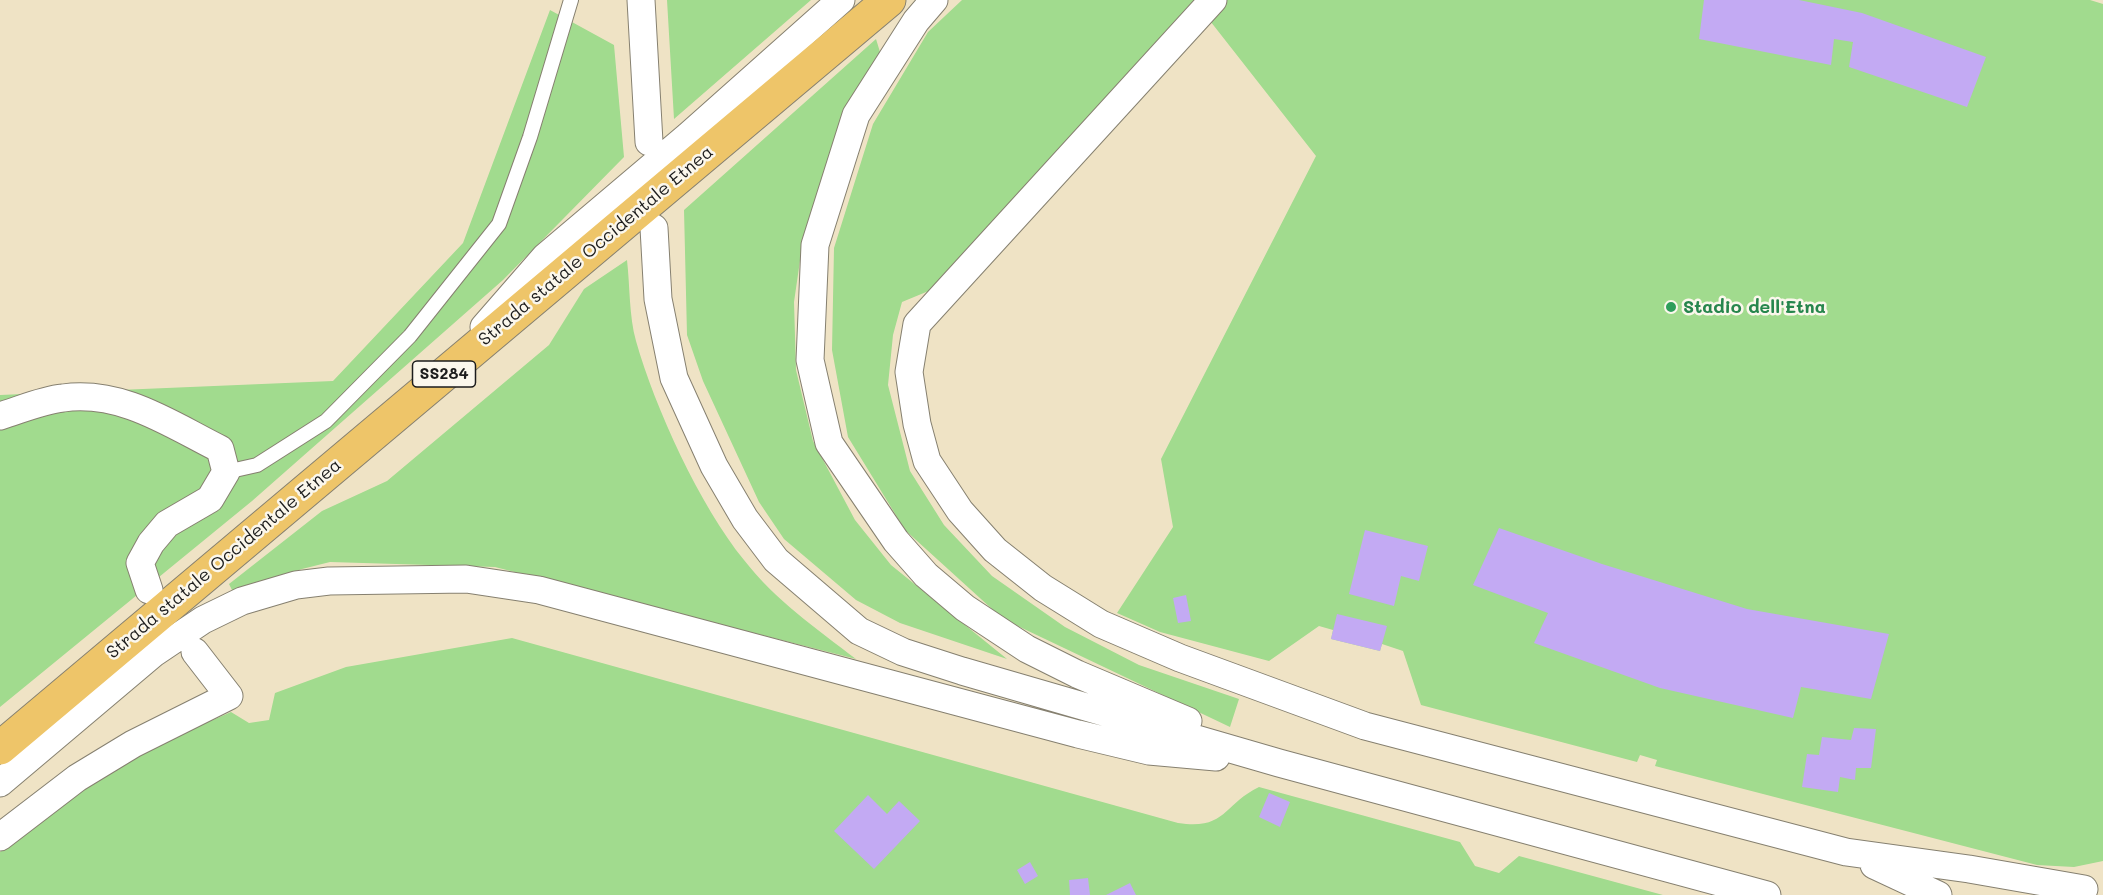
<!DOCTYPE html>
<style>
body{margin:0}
canvas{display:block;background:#efe3c5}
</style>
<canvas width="2103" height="895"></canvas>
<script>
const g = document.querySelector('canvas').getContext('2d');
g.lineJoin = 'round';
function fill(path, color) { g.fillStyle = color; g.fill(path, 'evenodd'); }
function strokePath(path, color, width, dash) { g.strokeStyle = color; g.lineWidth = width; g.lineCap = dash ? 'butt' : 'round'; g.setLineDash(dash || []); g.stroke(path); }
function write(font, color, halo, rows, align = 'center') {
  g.font = font + ' Mali,sans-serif'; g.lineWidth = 5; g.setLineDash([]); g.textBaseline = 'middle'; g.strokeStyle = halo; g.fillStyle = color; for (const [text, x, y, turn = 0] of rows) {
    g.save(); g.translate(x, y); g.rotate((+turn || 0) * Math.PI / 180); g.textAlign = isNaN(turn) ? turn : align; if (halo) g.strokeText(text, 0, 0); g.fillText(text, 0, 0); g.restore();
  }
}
const green = new Path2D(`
 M667,0H811L674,119Z
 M962,0H1200L931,290L902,302L893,335L888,385L910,471L944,525L992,576L1065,627L1139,665L1239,699L1230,727L1003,619L905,530L848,437L832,350L834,248L873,124L928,32Z
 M1223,0H2090L2103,4V861L2074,867L2037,865L1655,766L1657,760L1640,755L1637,762L1421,705L1403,651L1382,644L1380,651L1331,639L1333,630L1319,626L1269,661L1160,632L1117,613L1173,527L1161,459L1316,156L1207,17Z
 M550,10L614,45L624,157L503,280L252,501L0,707V395L333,381L463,243Z
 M876,39L880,52L840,120L803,240L794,302L796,370L813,441L855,520L891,565L1007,659L900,623L856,600L784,539L759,502L703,381L687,335L684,210Z
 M627,260C630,286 629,316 636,341C655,408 700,506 744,560C775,600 817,629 856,659L495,567L330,562L302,569L234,594L229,584L322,511L387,481L549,345L584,289Z
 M512,638L1178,823C1227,830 1222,805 1259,787L1460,842L1475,866L1499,873L1519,856L1663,895H0V852L122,760L231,712L249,723L269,720L275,693L346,667Z`);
const building = new Path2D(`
 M1704,0H1799L1862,13L1986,57L1967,107L1849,67L1853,42L1834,39L1831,65L1699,39Z
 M1499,528L1602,564L1747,609L1889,634L1871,699L1801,687L1793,718L1660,688L1534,643L1548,613L1473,585Z
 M1365,530L1428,546L1419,581L1401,576L1394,606L1349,594Z
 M1186,595L1191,621L1178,623L1173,598Z
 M1337,614L1387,626L1380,651L1331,639Z
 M1854,728L1876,729L1871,768H1856L1855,780L1840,777L1838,792L1802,787L1807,754L1819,755L1822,737L1851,740Z
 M1269,793L1290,802L1280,827L1259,817Z
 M868,795L887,814L899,801L920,821L874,869L834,831Z
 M1030,862L1038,876L1025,884L1017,870Z
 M1088,878L1090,895H1070L1069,880Z
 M1130,883L1136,895H1106Z`);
const lane = new Path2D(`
 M226,472L257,465L326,421L410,336L499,224L530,137L571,0`);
const street = new Path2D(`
 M641,0L649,142
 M934,0L916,21L856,115L815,245L810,360L829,443L896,541L926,575L965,608L1027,649L1077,674L1188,721
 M1213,0L917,324L909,372L917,424L927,461L960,511L995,550L1043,588L1101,624L1180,658L1365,726L1846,852L1969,869L2084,889
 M654,228L658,299L674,378L714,466L745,519L776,560L859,631L903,652L962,671L1279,763L1767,895
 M484,327L545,257L688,136L841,0
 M0,416C20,410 42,400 63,398C122,390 170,424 220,449L226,472L210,499L167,524L151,543L140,563L149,590
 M0,783L154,653L203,620L242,601L296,585L329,581L466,579L539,590L1078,734L1149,751L1216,757
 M0,837L77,778L133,744L229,696L195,652
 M1874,865L1938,895`);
const primary = new Path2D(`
 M0,748L889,0`);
const markers = [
 [1671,307,6,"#2e9e5b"]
];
const shields = [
 [444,374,63]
];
const shieldNames = [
 ["SS284",444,374]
];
const streetNames = [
 ["Strada statale Occidentale Etnea",596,246,-40],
 ["Strada statale Occidentale Etnea",224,559,-40]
];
const leisureNames = [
 ["Stadio dell'Etna",1683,307]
];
fill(green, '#a1db8e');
fill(building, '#c3aaf3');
strokePath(lane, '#868070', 16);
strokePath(street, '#868070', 29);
strokePath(primary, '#868070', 35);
strokePath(lane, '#fff', 14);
strokePath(street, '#fff', 27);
strokePath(primary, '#eec569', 33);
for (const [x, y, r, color] of markers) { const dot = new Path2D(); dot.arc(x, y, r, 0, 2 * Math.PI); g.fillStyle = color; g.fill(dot); strokePath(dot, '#fbf7ec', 2); }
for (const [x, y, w] of shields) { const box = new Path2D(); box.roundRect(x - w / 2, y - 13, w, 26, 4.5); g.fillStyle = '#fbf7ec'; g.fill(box); strokePath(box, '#1c1c1c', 1.5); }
write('bold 16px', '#1c1c1c', null, shieldNames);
write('18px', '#1c1c1c', '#fbf7ec', streetNames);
write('bold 18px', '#27864d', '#fbf7ec', leisureNames, 'left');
</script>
